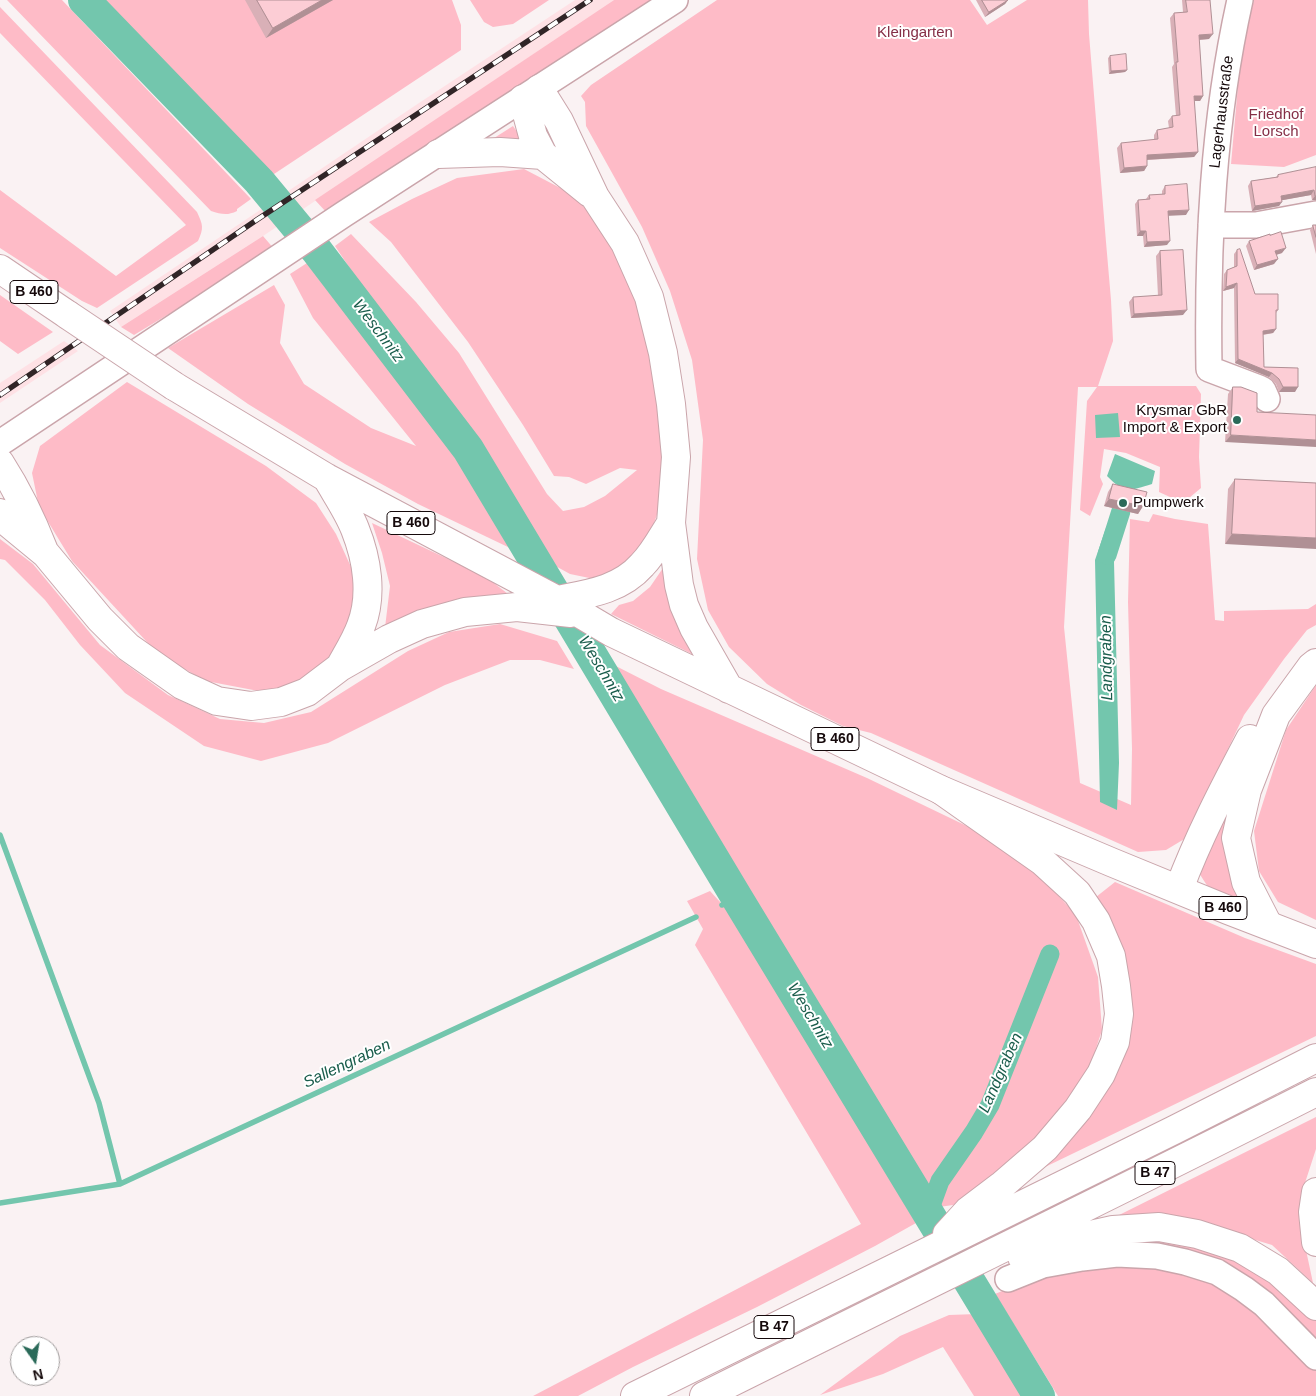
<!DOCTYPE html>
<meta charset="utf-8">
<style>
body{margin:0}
#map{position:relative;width:1316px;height:1396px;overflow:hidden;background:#faf2f3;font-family:Arial,sans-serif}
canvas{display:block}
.north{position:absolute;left:10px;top:1336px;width:50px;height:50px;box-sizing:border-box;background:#fff;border:1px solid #a19d9d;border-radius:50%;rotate:167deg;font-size:14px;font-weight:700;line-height:20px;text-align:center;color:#15090b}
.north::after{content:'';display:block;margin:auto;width:18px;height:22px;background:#2a6a59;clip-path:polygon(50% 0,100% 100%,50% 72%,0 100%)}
</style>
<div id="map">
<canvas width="1316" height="1396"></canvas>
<div class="north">N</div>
</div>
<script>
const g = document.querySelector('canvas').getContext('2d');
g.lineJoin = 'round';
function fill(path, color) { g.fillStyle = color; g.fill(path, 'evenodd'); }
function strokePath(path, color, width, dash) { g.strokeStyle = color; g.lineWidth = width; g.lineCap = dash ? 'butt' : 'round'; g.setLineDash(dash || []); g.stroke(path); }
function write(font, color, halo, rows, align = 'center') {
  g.font = font + ' Arial,sans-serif'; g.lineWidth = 4; g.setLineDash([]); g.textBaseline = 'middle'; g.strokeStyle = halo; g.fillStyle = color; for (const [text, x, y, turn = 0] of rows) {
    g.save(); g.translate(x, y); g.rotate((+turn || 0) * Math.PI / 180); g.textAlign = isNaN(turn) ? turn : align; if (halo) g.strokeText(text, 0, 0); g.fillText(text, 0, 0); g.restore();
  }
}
const built = new Path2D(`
 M575,0H614L263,236L121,327L110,311L416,105Z
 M64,341L78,351L0,403V383Z`);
const green = new Path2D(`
 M7,0H62L251,199L237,209V211C227,216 221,214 211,211Z
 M97,0H452L461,25V50L268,178Z
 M470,0H549L513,24L493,27L484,22Z
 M614,0H655L327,213L315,200Z
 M717,0H970L987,25L1027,0H1088L1089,34L1106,242L1111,300L1113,341L1098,386H1196L1201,394L1199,457L1201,488L1183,503L1159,492L1160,467L1126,453L1104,449L1100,477L1103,484L1090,516L1080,510L1087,401L1097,387H1078L1064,627L1080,783L1131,805L1132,749L1128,602L1130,519L1149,522L1153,514L1175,519L1208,524L1215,620L1224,621V611L1308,609L1316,604V625L1307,630L1284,659L1244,715L1186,838L1166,850L1138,852L871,733L843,726L801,705L767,684L729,647L708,610L697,559L703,440L692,360L670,291L642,227L586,126L585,102L581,96L591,85Z
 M1254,0H1316V155L1284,167L1231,164L1241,52Z
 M0,7L197,212C203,225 204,228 198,241L97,308L82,301L0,248V190L116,276L186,225L0,33Z
 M513,126L526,145L491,140Z
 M524,169L568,192L608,230L642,310L662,372L665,492L647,543L604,581L570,574L541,558L525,522L463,427L357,279L335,246L351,234L416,302L459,353L547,494L563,511L584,507L605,496L637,470L620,468L586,484L569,477L554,476L523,425L468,342L391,242L369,222L412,199L457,178Z
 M263,236L275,250L134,335L121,327Z
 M307,263C354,328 409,387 454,453C474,483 491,517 510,548L418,504L345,464L248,404L168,348L274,285L285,305L280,343L304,384L371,428L416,446L313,318L290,274Z
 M0,295L53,332L18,354L0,341Z
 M127,382L266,466L316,503L336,534L356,578L358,615L337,657L304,680L269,693L206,681L158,654L72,561L39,507L32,473L40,446Z
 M372,523L486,577L512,597L384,636L390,586L382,553Z
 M0,539L33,564L100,645L168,695L220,719L264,723L311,712L408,651L449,632L500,624L557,641L574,669L540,660H510L445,685L328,743L261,761L204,746L125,693L80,645L45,600L5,560L0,559Z
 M663,568L691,640L692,654L611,614L619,605L633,601L650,587Z
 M606,661L661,689L867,778L973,829L1030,864L1076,915L1098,977L1102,1030L1086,1079L1065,1117L960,1204L939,1207L922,1187Z
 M1316,685V920L1278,902L1259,871L1254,831L1286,730Z
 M1232,796L1225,848L1230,873L1247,901L1208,887L1199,873Z
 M1115,882L1245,938L1316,964V1036L1043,1168L1088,1117L1119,1060L1096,897Z
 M710,891L731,914L916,1223L875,1246L757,1307L633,1367L578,1396H533L861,1224L695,945L703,929L687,901Z
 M1316,1117V1149L1303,1189V1236L1313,1283L1272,1245L1216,1228L1101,1224Z
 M1142,1239L1173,1241L1243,1261L1271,1278L1316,1319V1351L1271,1303L1111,1242Z
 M1122,1261L1211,1274L1316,1363V1396H1058L995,1294L1057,1268Z
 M977,1314L1026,1396H974L943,1347L883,1374L820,1395L900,1336L949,1315Z`);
const water = new Path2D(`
 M1118,413L1120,437L1096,438L1095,415Z
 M1115,454L1155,471L1152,484C1128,491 1126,495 1107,476Z
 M1106,528L1119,531L1114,562L1119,763L1117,810L1100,802L1095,560Z`);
const stream = new Path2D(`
 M0,835L99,1103L120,1184
 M722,905L737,898
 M0,1203L120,1184L696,917`);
const canal = new Path2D(`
 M1107,555L1121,511
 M928,1214L940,1181L974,1132L990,1105L1050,954`);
const river = new Path2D(`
 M84,0L259,181L317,251L468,449L737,898L1039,1396`);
const minor = new Path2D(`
 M1240,0C1213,121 1207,245 1209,369L1259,388L1263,390L1267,399
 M1211,225H1256L1316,214
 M0,443L344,214L675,0
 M1008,1279L1043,1265L1082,1258L1117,1254L1157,1256L1185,1262L1217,1272L1244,1289L1264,1304L1316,1357`);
const major = new Path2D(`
 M539,89L559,121L595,197L625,243L649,297L663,353L671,404L676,457L671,523L679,585L684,605L694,628L729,689
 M523,99L533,136L543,155L590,193
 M438,154L500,152L543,155
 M0,269L68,315
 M174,386L327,478L557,600L611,632L941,790L1111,862L1228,910L1316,944
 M0,463C18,491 32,520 44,551
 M327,478C336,494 348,511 355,529C367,559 373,595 361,626C356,640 347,654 340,667
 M0,513L6,521L46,554L100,619L128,647L182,685L217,701L251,706L281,702L307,692L340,667L389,639L422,624L465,612L517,607L571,613
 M557,600C588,594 620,590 642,565C654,553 662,537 671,523`);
const highway = new Path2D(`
 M941,790L1042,861L1077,893L1096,921L1111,956L1116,986L1119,1014L1115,1042L1101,1074L1078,1109L1045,1148L1001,1186L968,1211L947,1234
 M1179,889C1198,838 1224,788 1250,739
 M1268,925L1246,882L1236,838L1247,790L1276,715L1311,667L1316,663
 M1316,1192L1313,1212L1316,1242
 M1022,1257L1046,1245L1113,1230L1159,1227L1197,1234L1240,1248L1278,1271L1316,1306
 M635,1396L1174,1130L1316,1058
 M704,1396C908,1294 1113,1195 1316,1092`);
const rail = new Path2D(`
 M0,395L258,219L590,0`);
const majorBridge = new Path2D(`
 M68,315L174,386`);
const wall = new Path2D(`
 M245,0H333L266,38Z
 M976,0H1008L1005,4L985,17Z
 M1182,0H1210L1209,39L1199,40L1203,96L1200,101H1194L1198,152L1194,157L1147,160V166L1144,171L1120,173L1117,148L1121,143L1154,140V135L1157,130L1169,128L1168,121L1172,116H1176L1172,67L1174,64L1170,18L1174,13L1183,12Z
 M1110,56L1127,70L1125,72L1109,74L1108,58Z
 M1316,167V200H1312L1311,195L1282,200L1279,206L1252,211L1248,186L1251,181L1276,177L1278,175Z
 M1165,186L1186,215H1168L1167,245L1144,247L1143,236H1137L1135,204L1138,200L1146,199L1149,195L1162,194V191Z
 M1313,225H1316V254L1310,230Z
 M1249,241L1282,253L1276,255L1274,264L1254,270L1246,246Z
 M1237,250L1255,294L1278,310L1276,313V329L1273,333L1263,335L1264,367L1298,368L1295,392H1279L1276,384L1269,377L1235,363L1234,288L1223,291L1224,274L1227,270L1234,267V254Z
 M1160,251L1183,315L1131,318L1129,302L1133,297L1158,296L1156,256Z
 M1233,387L1257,412L1225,442L1228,394Z
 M1235,479L1316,483L1225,544L1228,489Z
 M1113,484L1143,506L1138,514L1104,506L1108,492Z`);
const shadedWall = new Path2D(`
 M322,0H333L266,38L273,28Z
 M1008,0L1005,4L985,17L989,12Z
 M1213,34L1209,39L1196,40L1199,35Z
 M1127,70L1125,72L1109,74L1111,71Z
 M1194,96H1203L1200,101H1190Z
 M1198,152L1194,157L1143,160L1147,155Z
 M1147,166L1144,171L1120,173L1124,168Z
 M1314,190L1311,195L1278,201L1281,196Z
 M1315,196H1316V200H1312Z
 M1282,202L1279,206L1252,211L1255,206Z
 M1189,210L1186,215L1165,216L1168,211Z
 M1140,231H1146L1143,236H1137Z
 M1170,241L1167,245L1144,247L1147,242Z
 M1286,248L1282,253L1272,256L1275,251Z
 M1278,259L1274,264L1254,270L1257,265Z
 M1237,283L1234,288L1223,291L1226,287Z
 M1187,310L1183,315L1131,318L1134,314Z
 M1276,329L1273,333L1260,335L1263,331Z
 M1238,359L1272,373L1269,377L1235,363Z
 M1283,387H1298L1295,392H1279Z
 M1231,435L1316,440V447L1225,442Z
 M1109,499L1143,506L1138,514L1104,506Z
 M1232,534L1316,538V549L1225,544Z`);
const building = new Path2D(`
 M257,0H322L273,28Z
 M982,0H1008L989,12Z
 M1186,0H1210L1213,34L1199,35L1203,96H1194L1198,152L1147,155V166L1124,168L1121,143L1158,139L1157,130L1173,127L1172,116L1180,115L1176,62H1178L1174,13L1187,12Z
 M1126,54L1127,70L1111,71L1110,56Z
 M1316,167V196H1315L1314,190L1281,196L1282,202L1255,206L1251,181L1278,177V175Z
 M1187,184L1189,210L1168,211L1170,241L1147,242L1146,231H1140L1138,200L1150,199L1149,195L1165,194V186Z
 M1313,225H1316V237Z
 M1281,232L1286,248L1275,251L1278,259L1257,265L1249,241L1270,234V235Z
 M1240,249L1255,294H1278V310H1276V329L1263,331L1264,367L1298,368V387H1283L1279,379L1272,373L1238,359L1237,283L1226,287L1227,272V270L1237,266V250Z
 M1183,250L1187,310L1134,314L1133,297L1162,295L1160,251Z
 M1233,387H1241L1257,393V412L1316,415V440L1231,435Z
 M1235,479L1316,483V538L1232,534Z
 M1113,484L1147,492L1143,506L1109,499Z`);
const markers = [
 [1237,420,5,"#2a6a59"],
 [1123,503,5,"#2a6a59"]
];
const shields = [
 [34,292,48],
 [411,523,48],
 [835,739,48],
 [1223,908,48],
 [1155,1173,40],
 [774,1327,40]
];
const shieldNames = [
 ["B 460",34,292],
 ["B 460",411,523],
 ["B 460",835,739],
 ["B 460",1223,908],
 ["B 47",1155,1173],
 ["B 47",774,1327]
];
const parkNames = [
 ["Kleingarten",915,33],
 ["Friedhof",1276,115],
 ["Lorsch",1276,132]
];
const streetNames = [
 ["Lagerhausstraße",1222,112,-83]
];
const poiNames = [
 ["Krysmar GbR",1227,411],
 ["Import & Export",1227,428],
 ["Pumpwerk",1133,503,"left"]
];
const waterNames = [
 ["Weschnitz",378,331,53],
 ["Landgraben",1107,658,-91],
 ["Weschnitz",601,669,59],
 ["Weschnitz",810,1016,59],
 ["Sallengraben",347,1064,-25],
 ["Landgraben",1001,1073,-66]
];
fill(built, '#fee1e5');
fill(green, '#febbc7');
fill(water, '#73c6ad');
strokePath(stream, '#73c6ad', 5.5);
strokePath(canal, '#73c6ad', 19);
strokePath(river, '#73c6ad', 32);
strokePath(minor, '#caa5ab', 28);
strokePath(major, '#caa5ab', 30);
strokePath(highway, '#caa5ab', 30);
strokePath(minor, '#fff', 25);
strokePath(major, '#fff', 28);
strokePath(highway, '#fff', 28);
strokePath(rail, '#312527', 5.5);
strokePath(rail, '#fff', 4, [11]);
strokePath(majorBridge, '#caa5ab', 30, []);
strokePath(majorBridge, '#fff', 28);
fill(wall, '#d9b0b7');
fill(shadedWall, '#b09095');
fill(building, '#fccdd5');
strokePath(building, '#b09095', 1);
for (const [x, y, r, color] of markers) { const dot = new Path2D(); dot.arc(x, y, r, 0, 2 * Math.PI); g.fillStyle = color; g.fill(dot); strokePath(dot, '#fff', 2); }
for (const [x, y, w] of shields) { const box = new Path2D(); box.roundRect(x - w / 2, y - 11.5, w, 23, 4); g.fillStyle = '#fff'; g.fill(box); strokePath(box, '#15090b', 1); }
write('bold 14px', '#15090b', null, shieldNames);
write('15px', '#852e46', '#fff', parkNames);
write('15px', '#15090b', '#fff', streetNames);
write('15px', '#15090b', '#fff', poiNames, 'right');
write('italic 16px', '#1a5d4c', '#fff', waterNames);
</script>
